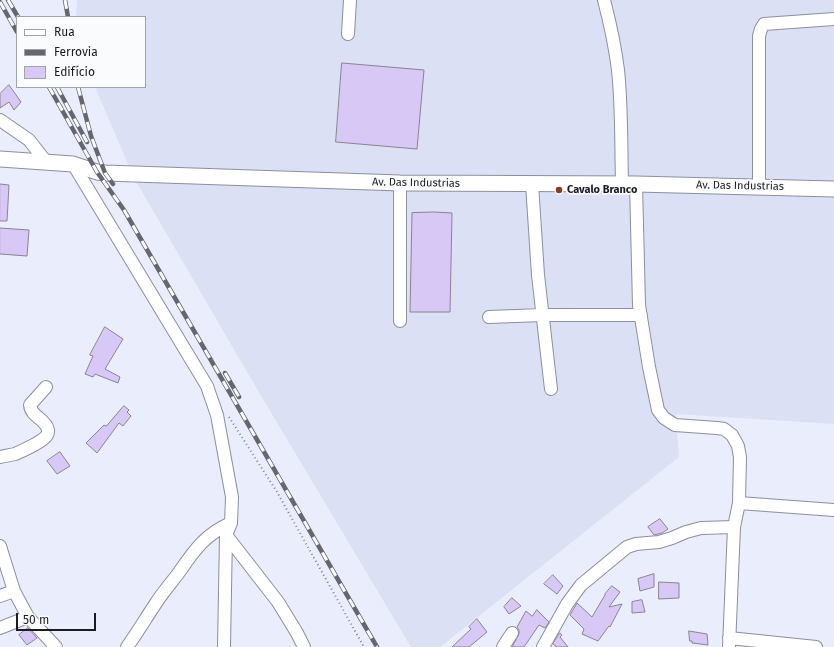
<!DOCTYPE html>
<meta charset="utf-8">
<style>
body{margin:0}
#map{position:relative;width:834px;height:647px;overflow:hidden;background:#eaedfb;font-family:"Fira Sans",sans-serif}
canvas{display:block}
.legend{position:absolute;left:16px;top:16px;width:130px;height:72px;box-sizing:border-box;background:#fafbfd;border:1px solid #a1a2a5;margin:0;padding:5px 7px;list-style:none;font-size:12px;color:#1b1c21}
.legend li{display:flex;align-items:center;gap:8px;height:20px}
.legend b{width:20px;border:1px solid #a1a2a5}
.scale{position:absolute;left:16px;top:613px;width:80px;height:18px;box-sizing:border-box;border:2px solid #1b1c21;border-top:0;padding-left:5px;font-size:12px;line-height:14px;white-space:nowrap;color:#1b1c21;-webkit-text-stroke:3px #fafbfd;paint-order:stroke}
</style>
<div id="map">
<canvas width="834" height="647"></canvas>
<ul class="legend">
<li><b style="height:5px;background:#fff"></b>Rua</li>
<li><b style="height:5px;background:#65666f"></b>Ferrovia</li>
<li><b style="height:11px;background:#d8c8f6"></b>Edifício</li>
</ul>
<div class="scale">50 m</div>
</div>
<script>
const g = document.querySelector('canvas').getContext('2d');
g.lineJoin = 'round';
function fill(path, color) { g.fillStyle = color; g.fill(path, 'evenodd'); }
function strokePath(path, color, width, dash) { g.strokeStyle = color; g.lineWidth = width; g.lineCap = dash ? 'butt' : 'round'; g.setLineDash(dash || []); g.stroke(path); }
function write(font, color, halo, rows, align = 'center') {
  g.font = font + ' "Fira Sans",sans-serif'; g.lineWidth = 3.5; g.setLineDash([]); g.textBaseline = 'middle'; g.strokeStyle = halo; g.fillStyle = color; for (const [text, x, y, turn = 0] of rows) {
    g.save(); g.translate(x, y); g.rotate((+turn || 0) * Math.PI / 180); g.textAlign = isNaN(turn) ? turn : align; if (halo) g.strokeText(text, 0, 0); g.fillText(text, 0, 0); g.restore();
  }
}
const built = new Path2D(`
 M77,0H834V424L676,414L679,457L440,647H411L257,389L134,178L95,87H145V17H76Z`);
const building = new Path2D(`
 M342,63L424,70L417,149L336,142Z
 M9,85L21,102L14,110L9,102L0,108V94Z
 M0,184L9,185L7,221H0Z
 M434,212L452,213L450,312H410L412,213Z
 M0,228L29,230L27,256L0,254Z
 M105,327L123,339L105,369L120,377L118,383L95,374L93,377L85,374L93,356L90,355Z
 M124,406L129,410L127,412L131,416L123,426L119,423L97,453L86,443L104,425L106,426Z
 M60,452L70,466L57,474L47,461Z
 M660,519L668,529L662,533L654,535L648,527Z
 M654,574V587L640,591L638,579Z
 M553,575L563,586L557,594L544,584Z
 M659,582L679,583V598L659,599Z
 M612,586L620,592L609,607L622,604L610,627L609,626L598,641L582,634L584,629L570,615L577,603L592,617L605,595V594Z
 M512,598L521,606L509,614L504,607Z
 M642,600L645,612L632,613V602Z
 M537,610L549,622L545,628L539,625L524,647H512L519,634V630L517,627L526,611L532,616Z
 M477,619L487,632L469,647H452L471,629L469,627Z
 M28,628L37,638L27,645L19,635Z
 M689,631L707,634L708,645L692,643V641H690Z
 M560,633L562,635L560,637L568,647H557L553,644Z`);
const path = new Path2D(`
 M229,417L277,492L364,647`);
const minor = new Path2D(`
 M604,0C610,23 615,46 618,70C622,108 621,146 622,184
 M348,34L350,0
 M0,120L29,140L47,163
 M73,164L207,386L217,415L232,497L231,523L226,535L224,647
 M400,183V321
 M532,184L538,275L551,389
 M636,184L639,305L649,367L658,410L664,418L675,425L717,428L724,429L732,435L738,446L740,457L739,503L734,527L729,647
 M759,187V36L761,29L764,24L834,19
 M489,317L542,315H641
 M0,457C5,456 10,455 15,454C22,451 44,441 47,435C49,432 48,427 45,424C40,417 31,415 30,405L46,387
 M739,503L834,510
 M226,535L278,602L297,633L304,647
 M0,546L14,591L28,617L56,647
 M0,596L14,591
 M0,628L28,617
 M729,638L816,647
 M127,647C137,633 146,618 156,603C163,592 172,582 180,571C195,549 206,534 231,523
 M503,647L512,633
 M543,647L567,604L581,585L627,547L636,544L659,542L672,538L686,532L701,528L734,527`);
const major = new Path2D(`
 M0,159L73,164L97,172L105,173L400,183L636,184L834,189`);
const rail = new Path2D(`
 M8,0L18,17
 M65,0L68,17
 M0,2L17,32
 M49,87L97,172L124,210L377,647
 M57,87L87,142
 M78,87L91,136L105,173L113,184
 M225,373L239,397`);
const markers = [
 [559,190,4,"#863d22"]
];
const streetNames = [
 ["Av. Das Industrias",416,183,1],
 ["Av. Das Industrias",740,186,1]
];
const poiNames = [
 ["Cavalo Branco",567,190]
];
fill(built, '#dbe0f5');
fill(building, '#d8c8f6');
strokePath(building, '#898491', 1);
strokePath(minor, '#8c8f9c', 14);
strokePath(major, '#8c8f9c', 17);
strokePath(path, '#83858f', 2, [1, 3]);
strokePath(minor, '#fff', 12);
strokePath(major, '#fff', 15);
strokePath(rail, '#65666f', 4.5);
strokePath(rail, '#fafbfd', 3, [9]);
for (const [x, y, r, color] of markers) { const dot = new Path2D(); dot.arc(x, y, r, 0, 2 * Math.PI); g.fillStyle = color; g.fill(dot); strokePath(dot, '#fafbfd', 1.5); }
write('11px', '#1b1c21', '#fafbfd', streetNames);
write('bold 11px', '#1b1c21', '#fafbfd', poiNames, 'left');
</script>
